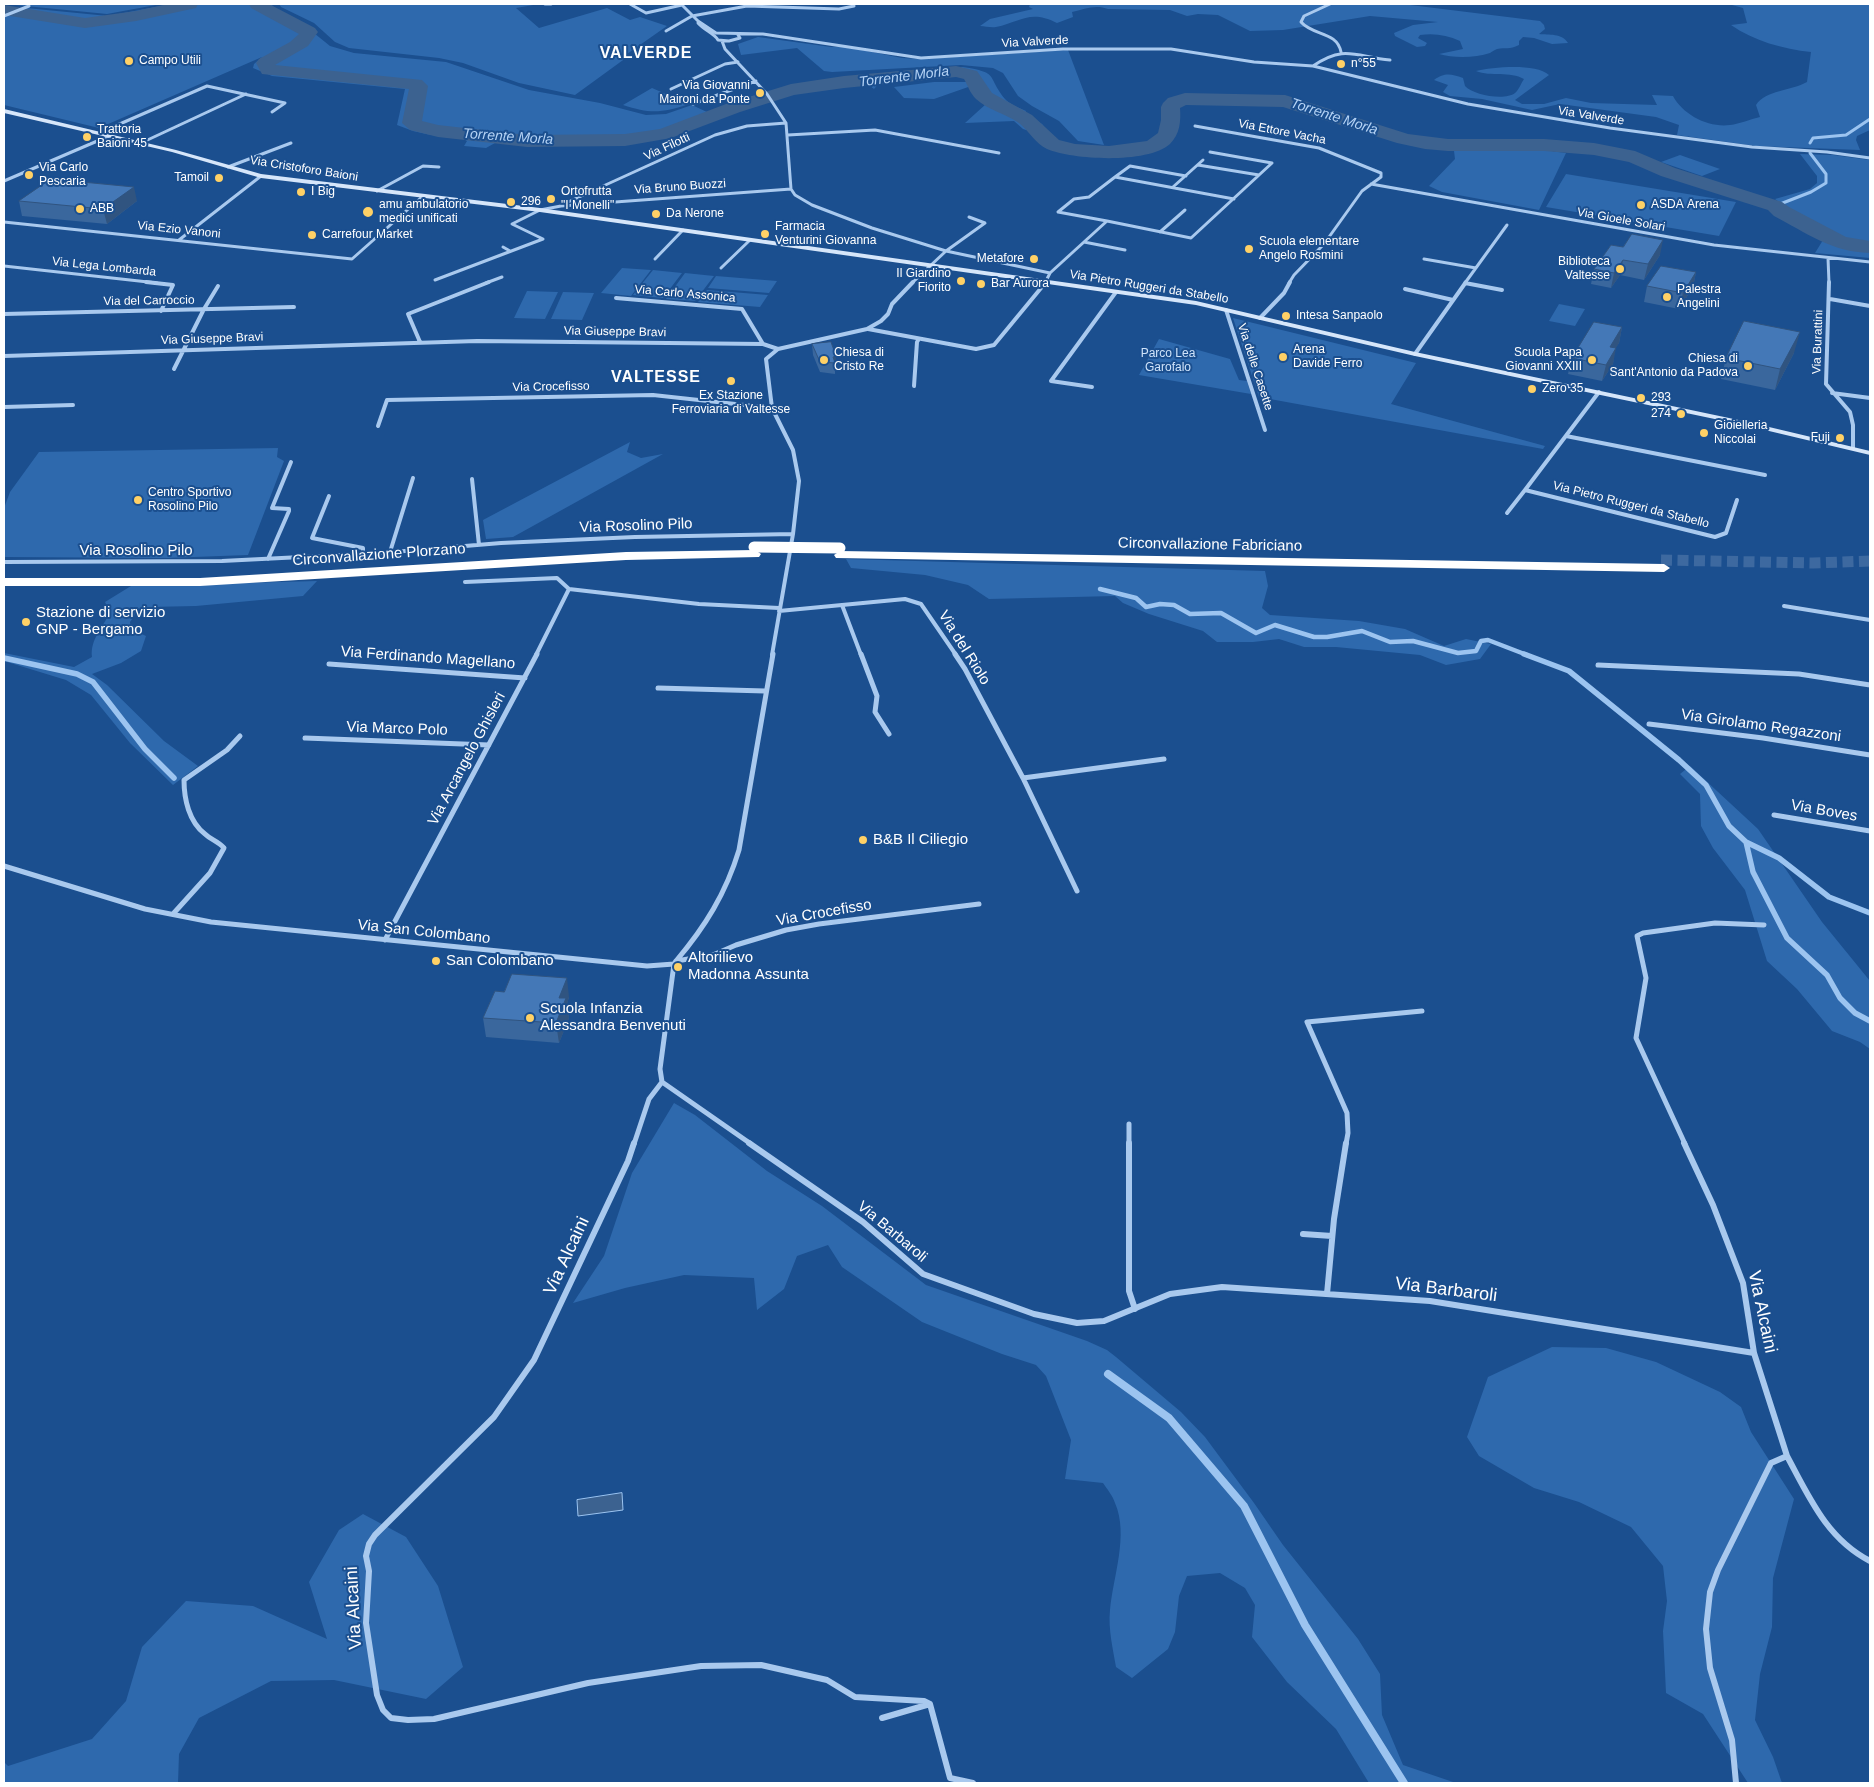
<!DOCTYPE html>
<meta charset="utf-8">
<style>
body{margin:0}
#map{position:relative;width:1874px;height:1787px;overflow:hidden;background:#1b4f8f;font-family:Helvetica,sans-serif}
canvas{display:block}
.frame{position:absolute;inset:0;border:5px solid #fff;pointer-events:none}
</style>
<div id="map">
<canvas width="1874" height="1787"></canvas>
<div class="frame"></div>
</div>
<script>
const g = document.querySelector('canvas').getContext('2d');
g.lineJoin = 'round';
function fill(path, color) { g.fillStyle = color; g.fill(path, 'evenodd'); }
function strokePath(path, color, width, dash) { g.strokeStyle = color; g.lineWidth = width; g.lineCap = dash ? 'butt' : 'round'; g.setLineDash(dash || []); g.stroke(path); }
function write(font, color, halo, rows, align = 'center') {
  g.font = font + ' Helvetica,sans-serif'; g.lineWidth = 4; g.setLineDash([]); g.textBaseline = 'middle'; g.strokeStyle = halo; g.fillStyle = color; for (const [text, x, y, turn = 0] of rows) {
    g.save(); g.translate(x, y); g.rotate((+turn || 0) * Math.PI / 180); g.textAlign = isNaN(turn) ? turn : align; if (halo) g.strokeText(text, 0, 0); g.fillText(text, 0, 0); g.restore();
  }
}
const green = new Path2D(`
 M5,4H161L107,14Z
 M171,4H271L278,12L304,25L330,46L354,53L446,62L529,90L600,103L646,115L666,114L692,105L709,113L655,133L621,138L572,140L581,144L506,143H495L486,148L464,146L467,141L460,137L431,135L413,131L397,125L405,89L272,76L253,68L254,64L262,57L99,128L4,105V18L26,8L108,16Z
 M279,4H539L516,8L539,28L607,8L630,20L640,17L667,26L627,54L630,55L575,95L519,83L463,63L439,58L349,48L335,42L314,23L281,7Z
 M1030,4H1402L1540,21L1544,25L1545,29L1539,34C1549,35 1562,33 1568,43L1552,44L1534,38L1523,37L1519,41V45C1509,50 1506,47 1497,49C1494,50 1492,52 1490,53C1475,58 1453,58 1439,54L1463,49L1460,41C1447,35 1434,33 1420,35L1418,38L1427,43L1425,46L1417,47L1395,36L1394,33L1413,25L1438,22L1370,16L1283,30L1250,31L1218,15L1198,14L1187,16L1170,10L1108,9C1096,4 1084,9 1072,12L1073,17L1057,23C1030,9 1020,22 996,27C991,28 985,26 980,26L990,19L1033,9L1029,7Z
 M1699,4H1870V130L1857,136L1856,140L1860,150L1756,146L1677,135L1679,125L1656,117L1560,104L1532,110L1482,99L1450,96L1443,92L1448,85L1434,80C1445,72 1451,74 1463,78L1465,86C1473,95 1505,101 1515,93C1519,90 1521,83 1524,79C1510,71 1491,77 1476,71C1493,67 1536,63 1549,75L1515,100L1522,104H1544L1566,98L1591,103L1657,105L1652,95L1673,96C1683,115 1709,128 1730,125C1740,124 1750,119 1760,117L1756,105C1766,90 1791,91 1807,82L1811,52C1783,49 1754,41 1731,25L1747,23L1743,8L1732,5Z
 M758,37L831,47H847L902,58L921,59L1068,50L1104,145L1078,141L1059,121L1032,106L1018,96L1003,73L993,68L961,65L832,72L824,71L797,48L741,55L738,44Z
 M963,67C1000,73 986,75 1005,99C1009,104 1019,108 1026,111L1025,114L1042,124L1054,139L1023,129L1014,121L965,123L986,104L978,99L972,92L980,81L969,71H949L936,74L884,80L879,83L874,89L865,82L807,90L798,86C852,74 908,70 963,67Z
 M934,82H968L971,86L934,99L904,98L894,87Z
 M652,88L689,104C662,113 650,114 623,105Z
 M1536,149L1566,153L1539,210L1442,192L1429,186L1455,159L1454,151Z
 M1800,154L1833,155L1870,160V258L1815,253L1823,240L1829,238L1837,241L1798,217L1775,199L1810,189L1817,183V176Z
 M1680,155L1720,169L1702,176L1661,162Z
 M1566,174L1736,202L1719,236L1546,207Z
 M622,268L651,270L631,296L601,293Z
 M653,270L682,273L663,298L633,295Z
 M685,273L714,276L695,301L666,299Z
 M716,276L777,281L769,293L708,288Z
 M707,290L768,295L760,307L698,302Z
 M527,291L558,292L545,319L514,318Z
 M563,292L594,293L582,320L551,319Z
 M1559,304L1585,309L1575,326L1549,321Z
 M1233,318L1416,363L1391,404L1545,446L1543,449L1259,397Z
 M1159,339L1230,359L1239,380L1247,381L1251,394L1139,375Z
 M630,442L627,452L641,458L663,454L513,537L486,539L483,520Z
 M278,448L277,457L284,461L248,555L167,558L4,557V508L10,492L39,452Z
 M846,559L1265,571L1268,586L1262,608L1270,615L1359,621L1405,629L1444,646L1466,639L1491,644L1480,659L1446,665L1420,655L1336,647H1304L1279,639L1253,642H1217L1203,631L1149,614L1123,603L1115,596L989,599L968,585L925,575L851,568Z
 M317,581L303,596L196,606L149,607L137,612L130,622L131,629L146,636L141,651L121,663L92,674L107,685L164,741L198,766L173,785L130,743L91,695L66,680L4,661V653L74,667L92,657C90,639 103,628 110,612L105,602L131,586Z
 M1690,766L1758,829L1822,922L1870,981V1049L1860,1042L1832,1031L1797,989L1767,961L1745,890L1713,848L1701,826L1700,794L1680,774Z
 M674,1103L695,1115L767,1171L822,1206L926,1285L1087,1341L1107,1350L1116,1357L1181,1412L1205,1437L1254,1503L1283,1545L1358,1639L1380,1674L1382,1715L1403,1765L1456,1783H1369L1336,1729L1287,1682L1252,1637L1255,1605L1245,1588L1220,1573L1187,1576L1179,1596L1175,1632L1168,1649L1132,1678L1116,1667C1113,1649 1108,1629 1110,1610C1113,1577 1129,1535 1115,1503C1113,1496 1107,1489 1103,1483L1065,1479L1071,1440L1046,1376L1036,1365L1002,1354L922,1322L842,1267L828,1245L797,1256L784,1289L757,1310L754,1278L684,1275L625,1288L573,1303L604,1256L632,1173Z
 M1552,1347L1606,1348L1656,1362L1720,1392L1741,1407L1751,1432L1794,1499L1773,1578L1772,1627L1760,1674L1755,1720L1773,1757L1782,1783H1748L1703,1714L1666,1693L1663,1631L1667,1601L1663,1566L1631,1527L1579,1502L1534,1488L1479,1456L1467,1437L1488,1377Z
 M363,1514L406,1537L438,1586L463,1667L426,1699L334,1680L271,1681L199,1718L179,1754L178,1783H4V1762L8,1766L92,1739L126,1701L142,1647L186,1601L253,1606L327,1639L309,1582L339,1530Z`);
const water = new Path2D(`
 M622,1493L623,1510L578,1516L577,1500Z`);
const streamFar3 = new Path2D(`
 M1810,143L1813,138L1846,135L1870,119
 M1775,206L1811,192L1826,183V174L1810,153`);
const streamFar2 = new Path2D(`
 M1100,589L1136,598L1146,607L1160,604L1174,605L1190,614L1221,613L1256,633L1275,625L1314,637H1327L1362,631L1390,642L1413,641L1458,653L1476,651L1481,641L1488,640L1527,655`);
const streamFar1 = new Path2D(`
 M1524,654L1569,671L1679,760L1706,785L1729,826L1746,842L1779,858L1829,897L1870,913
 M4,658L77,674L93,682L145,749L174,778
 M1746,842L1753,872L1787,938L1827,975L1840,998L1855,1013L1870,1021`);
const stream = new Path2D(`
 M1108,1374L1169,1418L1244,1506L1305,1625L1404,1783`);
const river = new Path2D(`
 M168,4H198L196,8L136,21L85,28L4,15V5L85,18L136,11Z
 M249,4H269L315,28L318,32L308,46L275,65L422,80L428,86L422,121L438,125L527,135L625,134L660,129L726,104L791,84L844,76L956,66L977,71L992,93L1032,115L1059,140L1075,144L1109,146L1147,141L1158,133L1161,120V107L1163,103L1168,98L1185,93L1285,95L1408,134L1448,139H1544L1594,143L1635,151L1675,168L1782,202L1789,207L1846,237L1870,241V253C1831,252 1807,233 1774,216L1768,210L1661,176L1629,162L1594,155L1544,151H1448L1425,149L1397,143L1283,107L1186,105L1180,108C1181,121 1180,134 1170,144C1148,164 1073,160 1047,149C1036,144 1029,131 1019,123C1006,114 988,110 976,99C970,93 968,86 964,79L956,77L844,88L794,95L740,112L671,138L625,146L527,147L438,137L410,130L402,123L409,89L262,74L256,63L259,59L290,42L299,34L251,8Z`);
const highwayTunnel = new Path2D(`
 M1661,560L1813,563L1870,561`);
const streetFar3 = new Path2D(`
 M545,4H551
 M630,4L646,13L682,5
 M681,4L698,21L716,33L763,34L921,58L1063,49H1171L1254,62L1313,66L1468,104L1610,128L1752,147L1827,152L1870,158
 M1330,4L1304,16L1301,22C1313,36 1337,31 1341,52
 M4,16L29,6
 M698,23C704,30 715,34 718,40L729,41L740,38L738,35
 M666,31L692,16L747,6L839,9L854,6L853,4
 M722,41L725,49L767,94L786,123L791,189L795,195L812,205L872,228L946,251L1050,273
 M1313,66C1345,44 1356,57 1390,60
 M671,89L725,64L738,62
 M693,104L756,81
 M1195,126L1319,148L1381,173V177L1362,191L1324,244L1294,275L1289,283
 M99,133L207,86L285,103L272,112
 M788,135L875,130L999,153
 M141,143L246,94
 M1210,152L1272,163
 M1198,165L1259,175
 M228,167L291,143
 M1186,176L1130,166L1115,177L1234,199
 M4,181L109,136
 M1371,184L1714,245L1870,262
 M1173,187L1203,160
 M377,191L423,166L439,167
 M566,203L715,135L747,126L786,123
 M1058,212L1074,199L1089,197L1115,177
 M1058,212L1107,221
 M4,222L352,259L423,196
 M1160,232L1185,210
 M179,240L261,176
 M1084,242L1125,250
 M503,247L510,251
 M1828,258L1829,283
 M655,259L683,230
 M1424,259L1476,268
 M4,266L157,283
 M721,268L750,240
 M435,280L543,239L512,224L540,210L561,206L791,189
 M486,283L502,277
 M912,283L946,251L985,223L969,217
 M1045,283L1050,273L1107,221L1191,238L1272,163
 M1465,283L1507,225`);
const streetFar2 = new Path2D(`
 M146,282L173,285L161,311
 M1829,282L1826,384L1850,412L1853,425V448
 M1465,283L1502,290
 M1405,289L1453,300
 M616,298L742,309L763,344
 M1830,299L1870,306
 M1226,310L1265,430
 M4,314L294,307
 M1260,318L1284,293L1290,282
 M868,329L976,349L994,345L1046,282
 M420,342L408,314L489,282
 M1415,354L1466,282
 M4,356L477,341L763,344L778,349
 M174,369L204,309L218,286
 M914,386L917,342L919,339
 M1092,387L1051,381L1116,292
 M1599,392L1525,490L1715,537L1726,533L1737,500
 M1832,393L1870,398
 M4,407L73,405
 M378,426L387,400L653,395L772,408
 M1566,436L1765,475
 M472,479L479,545
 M329,496L312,538L363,548V554
 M1507,513L1525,490
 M390,552L413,478
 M268,559L289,511V509L272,508L291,462
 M4,562L222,561L381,553L501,543L635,537L793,534
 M465,582L557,578L569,589L536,655
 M569,589L699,604L779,608
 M842,605L861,655
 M1784,606L1870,620
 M779,611L905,599L921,604L956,655
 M772,655L793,534L799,481L793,450L772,408L766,359L778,349L867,329L881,321L888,314L892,304L913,282`);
const streetFar1 = new Path2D(`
 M861,654L877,696L875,712L889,734
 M955,654L965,669L1023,778L1077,891
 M329,664L525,678
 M1598,665L1799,674L1870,685
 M658,688L765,691
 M1649,724L1763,738L1870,755
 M305,738L489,745
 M1023,778L1164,759
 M1774,815L1870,831
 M4,866L145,909L211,922L647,966L674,964L676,961L713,955L736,945L786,930L819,924L979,904
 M173,914L210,873L224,848C218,841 211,840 205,834C189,822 184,799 184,780L227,750L240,736
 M385,940L537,654
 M676,961C705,927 726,893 739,850L773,654
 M662,1082L751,1144
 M1129,1124V1144
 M634,1144L649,1099L662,1082L660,1069L674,964
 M1346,1144L1348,1133L1347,1113L1307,1022L1422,1011
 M1685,1144L1636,1038L1646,978L1637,936L1643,933L1715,923L1764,925`);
const street = new Path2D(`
 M634,1143L628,1161L534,1360L494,1417L375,1535L369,1544L366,1556L369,1571L366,1623L377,1695L383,1710L391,1718L408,1720L434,1719L588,1683L701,1666L761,1665L827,1680L855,1697L924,1701L930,1704L950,1778L973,1783
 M749,1143L863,1222L923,1274L1034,1314L1077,1323L1104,1321L1170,1294L1222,1287L1430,1301L1754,1353
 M1129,1143V1291L1135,1309
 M1684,1143L1713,1205L1743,1283L1754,1353L1787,1456L1771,1463L1718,1570L1710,1592L1706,1629L1710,1668L1732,1740L1736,1783
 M1303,1234L1332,1236
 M1327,1294L1334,1219L1346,1143
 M1787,1456C1809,1497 1827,1539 1870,1561
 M882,1718L930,1704`);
const secondary = new Path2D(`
 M4,109L176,150L261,174L540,208L1196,301L1415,352L1748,422L1870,451V455L1748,426L1415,356L1196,305L540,212L261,178L172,152L4,113Z`);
const highway = new Path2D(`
 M755,550L761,554L759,557L626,560L200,586H4V578H200L626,552Z
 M840,551L1664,564L1670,568L1664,572L836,558L834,555Z`);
const highwayBridge = new Path2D(`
 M754,547L840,548`);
const wall = new Path2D(`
 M19,201H137L107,224L22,216Z
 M1611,245L1660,255L1644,280L1620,275L1611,288L1591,284L1594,269Z
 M1696,272L1693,287L1679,309L1644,302L1647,286Z
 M1622,327L1619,343L1615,348L1613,364L1602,381L1568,374L1572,358Z
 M831,342L836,366L835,367V374L820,372L813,355L812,344Z
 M1794,353L1775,390L1721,379L1726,358Z
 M504,992L569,997L567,1004L569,1018L559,1043L486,1037L483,1018Z`);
const shadedWall = new Path2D(`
 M134,187L137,201L107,224L103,209Z
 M1663,240L1660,255L1644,280L1648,264Z
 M1623,260L1620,275L1611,288L1614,273Z
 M1696,272L1693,287L1679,309L1683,293Z
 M1622,327L1619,343L1607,363L1610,347Z
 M1800,332L1794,353L1775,390L1780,369Z
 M1616,348L1613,364L1602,381L1606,365Z
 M836,356V366L835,367V363L833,357Z
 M567,978L569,997L567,1004L569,1018L559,1043L556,1023L559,998Z`);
const building = new Path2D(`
 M51,179L134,187L103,209L19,201Z
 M1632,234L1663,240L1648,264L1623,260L1614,273L1594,269L1611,245L1623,247Z
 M1661,266L1696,272L1683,293L1647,286Z
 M1744,321L1800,332L1780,369L1726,358Z
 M1594,322L1622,327L1610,347L1616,348L1606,365L1572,358Z
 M831,342L836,356L833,357L835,363L820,362L812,344Z
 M512,974L567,978L559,998H566L556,1023L483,1018L495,991L504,992Z`);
const markers = [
 [129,61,5,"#ffd166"],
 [1341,64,5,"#ffd166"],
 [760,93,5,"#ffd166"],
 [87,137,5,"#ffd166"],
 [29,175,5,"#ffd166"],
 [219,178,5,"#ffd166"],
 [301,192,5,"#ffd166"],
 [551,199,5,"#ffd166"],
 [511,202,5,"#ffd166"],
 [1641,205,5,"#ffd166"],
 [80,209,5,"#ffd166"],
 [368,212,6,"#ffd166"],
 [656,214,5,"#ffd166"],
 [765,234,5,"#ffd166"],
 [312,235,5,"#ffd166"],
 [1249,249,5,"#ffd166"],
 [1034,259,5,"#ffd166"],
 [1620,269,5,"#ffd166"],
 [961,281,5,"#ffd166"],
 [981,284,5,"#ffd166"],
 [1667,297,5,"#ffd166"],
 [1286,316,5,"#ffd166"],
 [1283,357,5,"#ffd166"],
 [824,360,5,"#ffd166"],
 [1592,360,5,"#ffd166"],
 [1748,366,5,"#ffd166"],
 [731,381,5,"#ffd166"],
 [1532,389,5,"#ffd166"],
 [1641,398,5,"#ffd166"],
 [1681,414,5,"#ffd166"],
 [1704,433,5,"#ffd166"],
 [1840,438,5,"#ffd166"],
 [138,500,5,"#ffd166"],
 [26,622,5,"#ffd166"],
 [863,840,5,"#ffd166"],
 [436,961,5,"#ffd166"],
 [678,967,5,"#ffd166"],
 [530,1018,5,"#ffd166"]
];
const farStreetnames = [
 ["Via Valverde",1035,42,-3],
 ["Via Valverde",1591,116,9],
 ["Via Ettore Vacha",1282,132,11],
 ["Via Filotti",667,147,-25],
 ["Via Cristoforo Baioni",304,169,9],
 ["Via Bruno Buozzi",680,187,-4],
 ["Via Gioele Solari",1621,220,10],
 ["Via Ezio Vanoni",179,230,6],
 ["Via Lega Lombarda",104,267,6],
 ["Via Pietro Ruggeri da Stabello",1149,287,9],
 ["Via Carlo Assonica",685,294,5],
 ["Via del Carroccio",149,301,-1],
 ["Via Giuseppe Bravi",615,332,1],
 ["Via Giuseppe Bravi",212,339,-2],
 ["Via Burattini",1818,342,-88],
 ["Via delle Casette",1255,367,72],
 ["Via Crocefisso",551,387,-1],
 ["Via Pietro Ruggeri da Stabello",1631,505,14]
];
const farPoinames = [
 ["Campo Utili",139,61],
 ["n°55",1351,64],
 ["Via Giovanni",750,86,"right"],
 ["Maironi da Ponte",750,100,"right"],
 ["Trattoria",97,130],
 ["Baioni 45",97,144],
 ["Via Carlo",39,168],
 ["Pescaria",39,182],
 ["Tamoil",209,178,"right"],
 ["I Big",311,192],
 ["Ortofrutta",561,192],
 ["\"I Monelli\"",561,206],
 ["296",521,202],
 ["amu ambulatorio",379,205],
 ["medici unificati",379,219],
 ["ASDA Arena",1651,205],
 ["ABB",90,209],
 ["Da Nerone",666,214],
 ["Farmacia",775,227],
 ["Venturini Giovanna",775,241],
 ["Carrefour Market",322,235],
 ["Scuola elementare",1259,242],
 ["Angelo Rosmini",1259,256],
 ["Metafore",1024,259,"right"],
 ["Biblioteca",1610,262,"right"],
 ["Valtesse",1610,276,"right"],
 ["Il Giardino",951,274,"right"],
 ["Fiorito",951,288,"right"],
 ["Bar Aurora",991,284],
 ["Palestra",1677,290],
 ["Angelini",1677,304],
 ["Intesa Sanpaolo",1296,316],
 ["Arena",1293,350],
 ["Davide Ferro",1293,364],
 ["Chiesa di",834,353],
 ["Cristo Re",834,367],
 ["Scuola Papa",1582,353,"right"],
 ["Giovanni XXIII",1582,367,"right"],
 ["Chiesa di",1738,359,"right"],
 ["Sant'Antonio da Padova",1738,373,"right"],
 ["Zero 35",1542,389],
 ["Ex Stazione",731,396,"center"],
 ["Ferroviaria di Valtesse",731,410,"center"],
 ["293",1651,398],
 ["274",1671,414,"right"],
 ["Gioielleria",1714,426],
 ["Niccolai",1714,440],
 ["Fuji",1830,438,"right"],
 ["Centro Sportivo",148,493],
 ["Rosolino Pilo",148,507]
];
const farParknames = [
 ["Parco Lea",1168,354],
 ["Garofalo",1168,368]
];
const farWaternames = [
 ["Torrente Morla",904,77,-7],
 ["Torrente Morla",1334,117,18],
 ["Torrente Morla",508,137,4]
];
const streetNames = [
 ["Via Rosolino Pilo",636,526,-2],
 ["Circonvallazione Fabriciano",1210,545,1],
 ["Via Rosolino Pilo",136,551],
 ["Circonvallazione Plorzano",379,555,-4],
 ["Via del Riolo",964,648,58],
 ["Via Ferdinando Magellano",428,658,4],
 ["Via Girolamo Regazzoni",1761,726,8],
 ["Via Marco Polo",397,729,2],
 ["Via Arcangelo Ghisleri",467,759,-62],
 ["Via Boves",1824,811,10],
 ["Via Crocefisso",824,913,-10],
 ["Via San Colombano",424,932,6],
 ["Via Barbaroli",892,1232,40]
];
const poiNames = [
 ["Stazione di servizio",36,613],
 ["GNP - Bergamo",36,630],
 ["B&B Il Ciliegio",873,840],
 ["Altorilievo",688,958],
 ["Madonna Assunta",688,975],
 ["San Colombano",446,961],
 ["Scuola Infanzia",540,1009],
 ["Alessandra Benvenuti",540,1026]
];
const farDistrictnames = [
 ["VALVERDE",646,54],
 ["VALTESSE",656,378]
];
const nearStreetnames = [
 ["Via Alcaini",567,1256,-65],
 ["Via Barbaroli",1446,1290,7],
 ["Via Alcaini",1762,1312,78],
 ["Via Alcaini",354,1608,-93]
];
fill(green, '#2e69ad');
fill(water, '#3c6290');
strokePath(water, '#9cc4f0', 1);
strokePath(streamFar3, '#9cc4f0', 3);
strokePath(streamFar2, '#9cc4f0', 4.5);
strokePath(streamFar1, '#9cc4f0', 5.5);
strokePath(stream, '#9cc4f0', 8);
fill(river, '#3c6290');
strokePath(highwayTunnel, '#3d69a0', 11, [11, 5.5]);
strokePath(streetFar3, '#a9c9ee', 3);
strokePath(streetFar2, '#a9c9ee', 4);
strokePath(streetFar1, '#a9c9ee', 5);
strokePath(street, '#a9c9ee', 6);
fill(secondary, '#d6e6fa');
fill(highway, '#fff');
strokePath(highwayBridge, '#fff', 11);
fill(wall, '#3a679d');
fill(shadedWall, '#305480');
fill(building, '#4478b7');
strokePath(building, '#305480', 1);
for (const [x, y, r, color] of markers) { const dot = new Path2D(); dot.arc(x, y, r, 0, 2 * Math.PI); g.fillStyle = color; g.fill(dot); strokePath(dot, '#1b4f8f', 2); }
write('12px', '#fff', '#1b4f8f', farStreetnames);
write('12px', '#fff', '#1b4f8f', farPoinames, 'left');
write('12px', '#cfe3fa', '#1b4f8f', farParknames);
write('italic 14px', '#b5d3f5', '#1b4f8f', farWaternames);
write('15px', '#fff', '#1b4f8f', streetNames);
write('15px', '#fff', '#1b4f8f', poiNames, 'left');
g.letterSpacing = '1px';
write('bold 16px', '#fff', '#1b4f8f', farDistrictnames);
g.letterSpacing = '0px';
write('18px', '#fff', '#1b4f8f', nearStreetnames);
</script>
